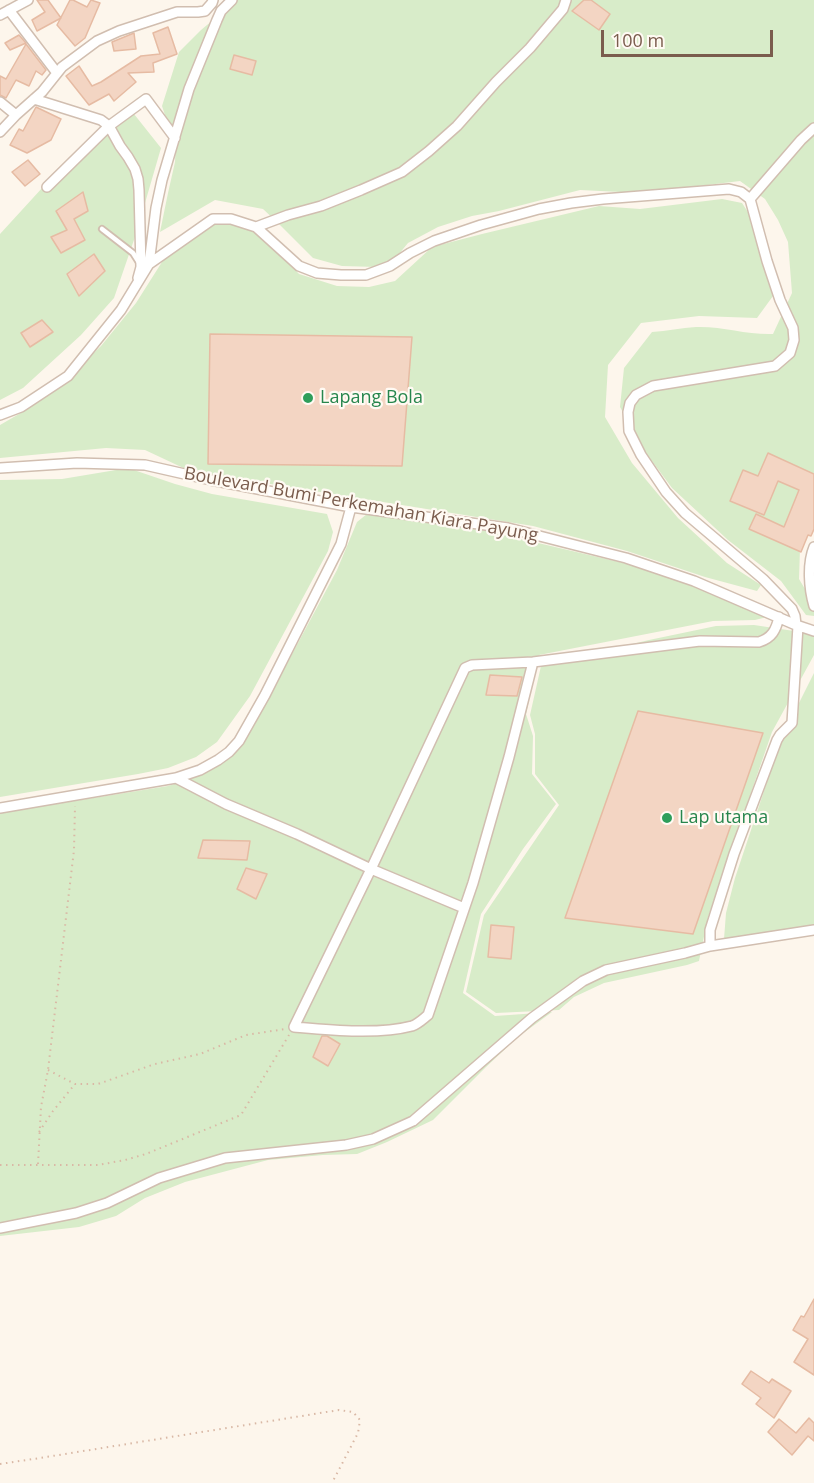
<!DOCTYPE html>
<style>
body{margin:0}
#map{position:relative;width:814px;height:1483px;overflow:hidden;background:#fdf6ec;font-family:"Open Sans",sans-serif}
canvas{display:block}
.scale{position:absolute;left:601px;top:30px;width:172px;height:27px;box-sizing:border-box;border:3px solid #7a5c4d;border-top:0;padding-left:8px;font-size:18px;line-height:21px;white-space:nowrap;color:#7a5c4d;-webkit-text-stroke:4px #fffaf3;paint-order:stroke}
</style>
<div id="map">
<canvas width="814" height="1483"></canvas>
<div class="scale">100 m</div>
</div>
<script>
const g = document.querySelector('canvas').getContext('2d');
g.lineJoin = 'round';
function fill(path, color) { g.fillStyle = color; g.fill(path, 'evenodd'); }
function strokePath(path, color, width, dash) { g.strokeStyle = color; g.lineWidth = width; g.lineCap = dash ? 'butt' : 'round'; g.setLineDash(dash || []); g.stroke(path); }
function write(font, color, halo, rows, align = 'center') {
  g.font = font + ' "Open Sans",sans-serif'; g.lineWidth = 4.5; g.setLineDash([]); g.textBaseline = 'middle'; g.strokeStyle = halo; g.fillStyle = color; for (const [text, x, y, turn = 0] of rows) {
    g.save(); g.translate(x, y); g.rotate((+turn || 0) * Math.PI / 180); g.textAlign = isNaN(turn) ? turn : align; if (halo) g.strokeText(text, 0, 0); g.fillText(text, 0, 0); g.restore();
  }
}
const green = new Path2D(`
 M237,0H814V526L800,549L799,579L814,604V616L806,615L781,581L728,540L672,488L643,449L620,407L624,368L652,332C667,331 681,328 696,327C722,326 747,335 773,334L792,293L788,242L778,220L765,199L740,181L641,193L580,190L499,211L472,216L438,227L408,243L394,260L377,267L342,266L313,258L279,224L263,209L215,200L160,232L168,193L175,162L176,139L169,127L162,106L179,52L201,30Z
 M134,114L161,148L136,234L114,298L81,335L23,388L0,400V234L43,187L114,123Z
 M722,199L742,203L761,232L772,266L773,296L757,318L699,316L641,323L608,365L605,417L632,463L678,518L727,563L761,585L757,591L705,577L627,551L533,526L233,478L194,473L145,450L106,448L0,458V425L26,410L66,379L101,346L136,303L162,262L178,247L214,221L253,227L270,242L299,274L337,286L369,287L395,281L432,247L482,234L599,206L640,209Z
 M128,468L175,484L212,494L327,514L333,532L328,551L250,696L217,742L196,757L168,768L138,774L0,797V480L62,479Z
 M367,514L487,531L636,566L767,611V617L755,620L713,621L539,655L526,714L533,736L532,774L556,804L523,849L481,914L463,993L495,1016L552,1012L518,1037L486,1067L433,1120L387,1142L357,1154L323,1155L268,1160L185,1182L145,1198L116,1216L79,1227L0,1236V813L168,786L190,779L232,746L260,714L337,570L357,522Z
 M754,625L814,634V655L772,732L708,917L699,961L687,965L604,983L574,997L559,1010L496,1013L466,992L484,915L559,805L535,774V734L530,715L541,666L649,640L716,626Z
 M814,673V925L724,939L726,913L735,878L782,737Z`);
const building = new Path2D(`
 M37,0H48L61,18L37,31L32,20L45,12Z
 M70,0H73L87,7L91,0L100,3L85,38L75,46L57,25Z
 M584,0H591L610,14L599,30L572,11Z
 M168,27L177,54L153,63L154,72L128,73L136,82L114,101L109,94L89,105L66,76L79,66L92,86L101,82L141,56L160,54L153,33Z
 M134,33L136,49L114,51L112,42Z
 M19,35L26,43L10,50L5,43Z
 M26,44L46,70L42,75L36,71L29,86L16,80L6,98L0,95V76L6,79Z
 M234,55L256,61L252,75L230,69Z
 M36,107L61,119L51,140L27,153L10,145L19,129L23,131Z
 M28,160L40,174L25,186L12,172Z
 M83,192L88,211L74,219L85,240L61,253L51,237L67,230L56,211Z
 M94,254L105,271L79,296L67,274Z
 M42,320L53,332L30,347L21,333Z
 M210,334L412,337L402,466L208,464Z
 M768,453L814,474V529L811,536L808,535L801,552L749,529L756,514L784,527L799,490L778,481L764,515L730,501L743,470L758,476Z
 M490,675L522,677L517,696L486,695Z
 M638,711L763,733L693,934L565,918Z
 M203,840L250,841L247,860L198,858Z
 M246,868L267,874L256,899L237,889Z
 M491,925L514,927L511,959L488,957Z
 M322,1036H327L340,1044L328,1066L313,1057Z
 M814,1299V1375L794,1362L808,1339L793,1330L801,1316L804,1317Z
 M751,1371L769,1383L772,1379L791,1391L774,1418L756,1404L761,1398L742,1384Z
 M809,1418L814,1423V1441L808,1436L792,1455L768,1432L779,1419L796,1433Z`);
const path = new Path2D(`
 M48,1070L75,1084H98L155,1064L200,1054L246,1035L285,1029
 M39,1132L53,1111L75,1084
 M38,1164L41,1107L48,1070L74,850L75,806
 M0,1165H98L125,1160L146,1154L241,1115L289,1035
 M0,1464L40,1458L339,1410L353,1412L360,1420L358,1433L332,1483`);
const lane = new Path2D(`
 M102,229L133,253L140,264`);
const street = new Path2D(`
 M9,10L57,73
 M0,15L28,0
 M34,99L101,120L109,126L120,146L128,157L135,169L138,179L139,190L141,267L138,278
 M0,102L16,115
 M0,132L16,115L42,92L62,67L97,41L119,31L177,12H198L205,11L212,3L213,0
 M47,187L109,126L146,99L175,138
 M750,199L801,140L814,128
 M256,227L288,215L321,206L361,190L402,172L429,151L457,126L496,82L530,48L563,9L566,0
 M149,264L156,208L162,180L189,89L217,20L221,11L232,0
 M0,415L21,407L68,376L121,310L149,264L213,219H231L256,227L299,266L317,273L341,275H366L390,266L410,253L434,241L481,225L539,209L571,203L603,199L729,189L741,192L750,199L767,261L780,300L793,328L794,340L790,353L775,366L653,386L636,395L630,403L628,412L629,431L641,455L666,492L685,513L763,579L792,609L795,616L796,625
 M0,468L77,463L145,465L211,480L351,507L508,528L626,558L694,581L796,625L814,631
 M814,547C807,564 809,589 814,606
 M533,662L509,757L473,883L428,1015C423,1019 418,1024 412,1026C378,1035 329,1030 294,1027L371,869L465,668L472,665L533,662L700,641L759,642C772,638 776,630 779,617
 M176,778L226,804L297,834L371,869L464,908
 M0,808L176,778L200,770L218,760L229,752L239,741L265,695L341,544L351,507
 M710,946V930L734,854L777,740L780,735L792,723L798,626
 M0,1228L76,1213L107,1203L159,1178L225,1158L346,1145L373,1139L413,1121L532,1018L583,981L606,970L685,953L710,946L814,930`);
const markers = [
 [308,398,6,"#2e9e5b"],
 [667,818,6,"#2e9e5b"]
];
const leisureNames = [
 ["Lapang Bola",320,398],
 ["Lap utama",679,818]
];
const streetNames = [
 ["Boulevard Bumi Perkemahan Kiara Payung",361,505,10]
];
fill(green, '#d8ecc9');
fill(building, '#f3d5c3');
strokePath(building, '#e6bba3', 1.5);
strokePath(lane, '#d1beb0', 8);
strokePath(street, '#d1beb0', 12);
strokePath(path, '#d9b8a5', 2, [1.5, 4.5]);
strokePath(lane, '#fff', 4.5);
strokePath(street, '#fff', 9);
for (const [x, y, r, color] of markers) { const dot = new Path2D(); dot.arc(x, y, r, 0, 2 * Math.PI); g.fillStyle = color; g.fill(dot); strokePath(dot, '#fffaf3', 2); }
write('18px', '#27864d', '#fffaf3', leisureNames, 'left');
write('18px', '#7a5c4d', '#fffaf3', streetNames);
</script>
